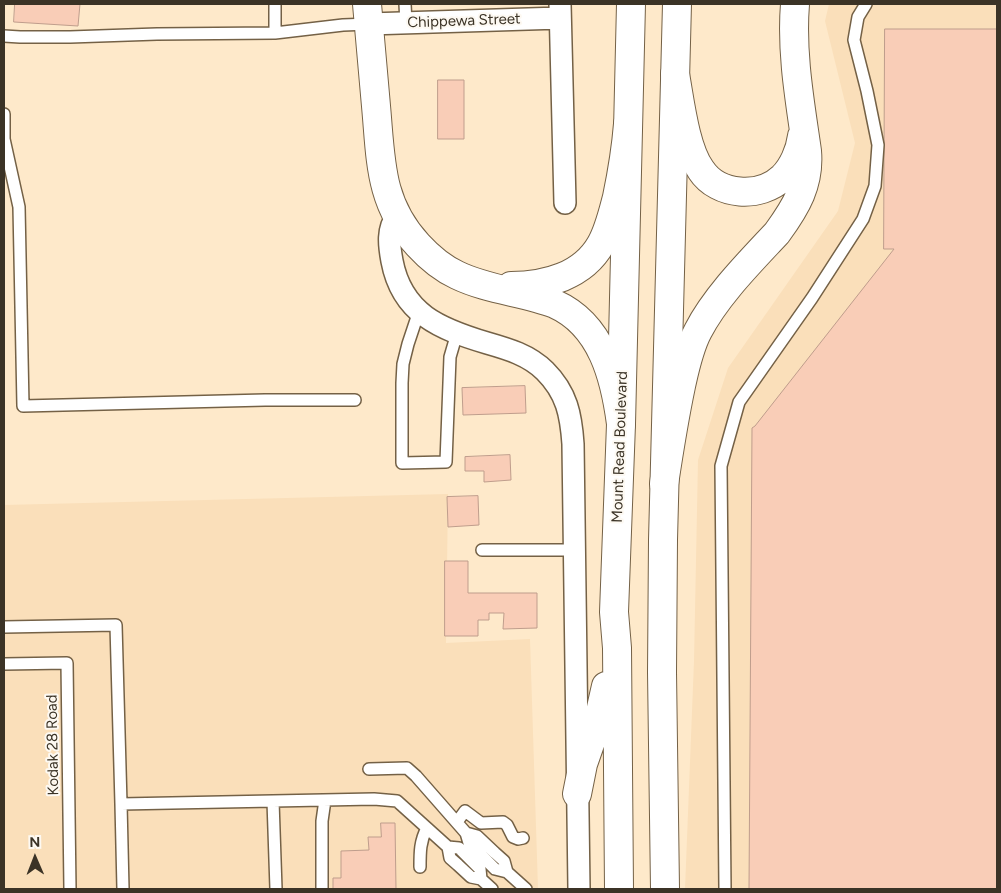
<!DOCTYPE html>
<style>
body{margin:0}
#map{position:relative;width:1001px;height:893px;overflow:hidden;background:#fee9ca;font-family:Figtree,sans-serif}
canvas{display:block}
.frame{position:absolute;inset:0;border:5px solid #3b3326;pointer-events:none}
.north{position:absolute;left:10px;top:833px;width:50px;height:50px;-webkit-text-stroke:4px #fdf9f2;paint-order:stroke;rotate:359deg;font-size:14px;font-weight:700;line-height:20px;text-align:center;color:#3b3326}
.north::after{content:'';display:block;margin:auto;width:18px;height:22px;background:#3b3326;clip-path:polygon(50% 0,100% 100%,50% 72%,0 100%)}
</style>
<div id="map">
<canvas width="1001" height="893"></canvas>
<div class="frame"></div>
<div class="north">N</div>
</div>
<script>
const g = document.querySelector('canvas').getContext('2d');
g.lineJoin = 'round';
function fill(path, color) { g.fillStyle = color; g.fill(path, 'evenodd'); }
function strokePath(path, color, width, dash) { g.strokeStyle = color; g.lineWidth = width; g.lineCap = dash ? 'butt' : 'round'; g.setLineDash(dash || []); g.stroke(path); }
function write(font, color, halo, rows, align = 'center') {
  g.font = font + ' Figtree,sans-serif'; g.lineWidth = 4; g.setLineDash([]); g.textBaseline = 'middle'; g.strokeStyle = halo; g.fillStyle = color; for (const [text, x, y, turn = 0] of rows) {
    g.save(); g.translate(x, y); g.rotate((+turn || 0) * Math.PI / 180); g.textAlign = isNaN(turn) ? turn : align; if (halo) g.strokeText(text, 0, 0); g.fillText(text, 0, 0); g.restore();
  }
}
const built = new Path2D(`
 M829,4H997V889H685L694,661L698,460L728,368L838,211L855,143L825,21Z
 M448,494L446,643L530,639L538,889H4V505Z`);
const building = new Path2D(`
 M15,4H80L78,26L14,22Z
 M885,29H997V889H749L752,428L755,426L894,249H884Z
 M438,80H464V139H438Z
 M525,386L526,413L463,415L462,388Z
 M510,455L511,480L484,482V471H465V457Z
 M478,496L479,525L448,527L447,497Z
 M445,561H468V593H537V628L503,629L504,613H489V620H478V636H445Z
 M381,823H395L396,889H333V878H341V851L369,850L368,837H381Z`);
const service = new Path2D(`
 M275,4V33
 M405,4L406,23
 M4,36L20,37H70L157,34L275,33L343,25L369,24
 M4,114V139L19,207L23,406L265,400H355
 M419,311L408,344L403,364L402,383V463L446,462L450,357L457,333
 M482,550H575
 M4,627L116,625L121,804L374,799L397,801L448,847L459,848L480,869L481,879L471,877L458,865L450,858L448,847
 M4,664L67,663L70,889
 M369,769L407,768L416,776L466,833
 M273,801L276,889
 M121,804L123,889
 M457,822L465,811L481,823L503,822L507,825L513,837L518,839L523,838
 M420,867C420,852 420,841 427,828
 M507,872L504,861L495,853L477,836L466,833L469,843L495,869L507,872L526,889
 M481,879L492,889
 M322,889V821L325,800
 M725,889L721,466L739,402L812,298L863,219L875,186L878,145L867,91L854,40L858,17L866,4`);
const minor = new Path2D(`
 M560,4L565,203
 M369,24L560,18
 M397,216C387,229 389,245 392,261C402,314 440,329 487,343C508,349 529,355 545,371C567,393 571,415 573,444L579,889`);
const secondary = new Path2D(`
 M577,794L583,764L598,721L606,686
 M619,889L617,648L614,612L621,424L631,4
 M665,889L662,672L663,540L677,4`);
const trunk = new Path2D(`
 M367,4C370,38 373,72 376,106C381,160 379,203 418,245C429,257 442,268 457,275C488,290 523,292 555,304C602,325 615,378 621,424
 M675,74C680,101 685,148 701,170C718,196 760,199 783,177C793,167 800,151 802,136
 M511,286C546,286 583,276 601,244C609,230 613,212 617,197C622,173 626,149 628,124
 M664,484C669,451 674,419 681,386C685,368 689,348 698,331C716,296 750,262 777,233C796,207 810,184 807,151C800,102 791,53 795,4`);
const streetNames = [
 ["Chippewa Street",464,21,-2],
 ["Mount Read Boulevard",620,447,-88],
 ["Kodak 28 Road",53,745,-91]
];
fill(built, '#fadfba');
fill(building, '#f9cdb7');
strokePath(building, '#bf9d8c', 1);
strokePath(service, '#746146', 14);
strokePath(minor, '#746146', 24);
strokePath(secondary, '#746146', 30);
strokePath(trunk, '#746146', 30);
strokePath(service, '#fff', 11);
strokePath(minor, '#fff', 21);
strokePath(secondary, '#fff', 28);
strokePath(trunk, '#fff', 28);
write('15px', '#3b3326', '#fdf9f2', streetNames);
</script>
